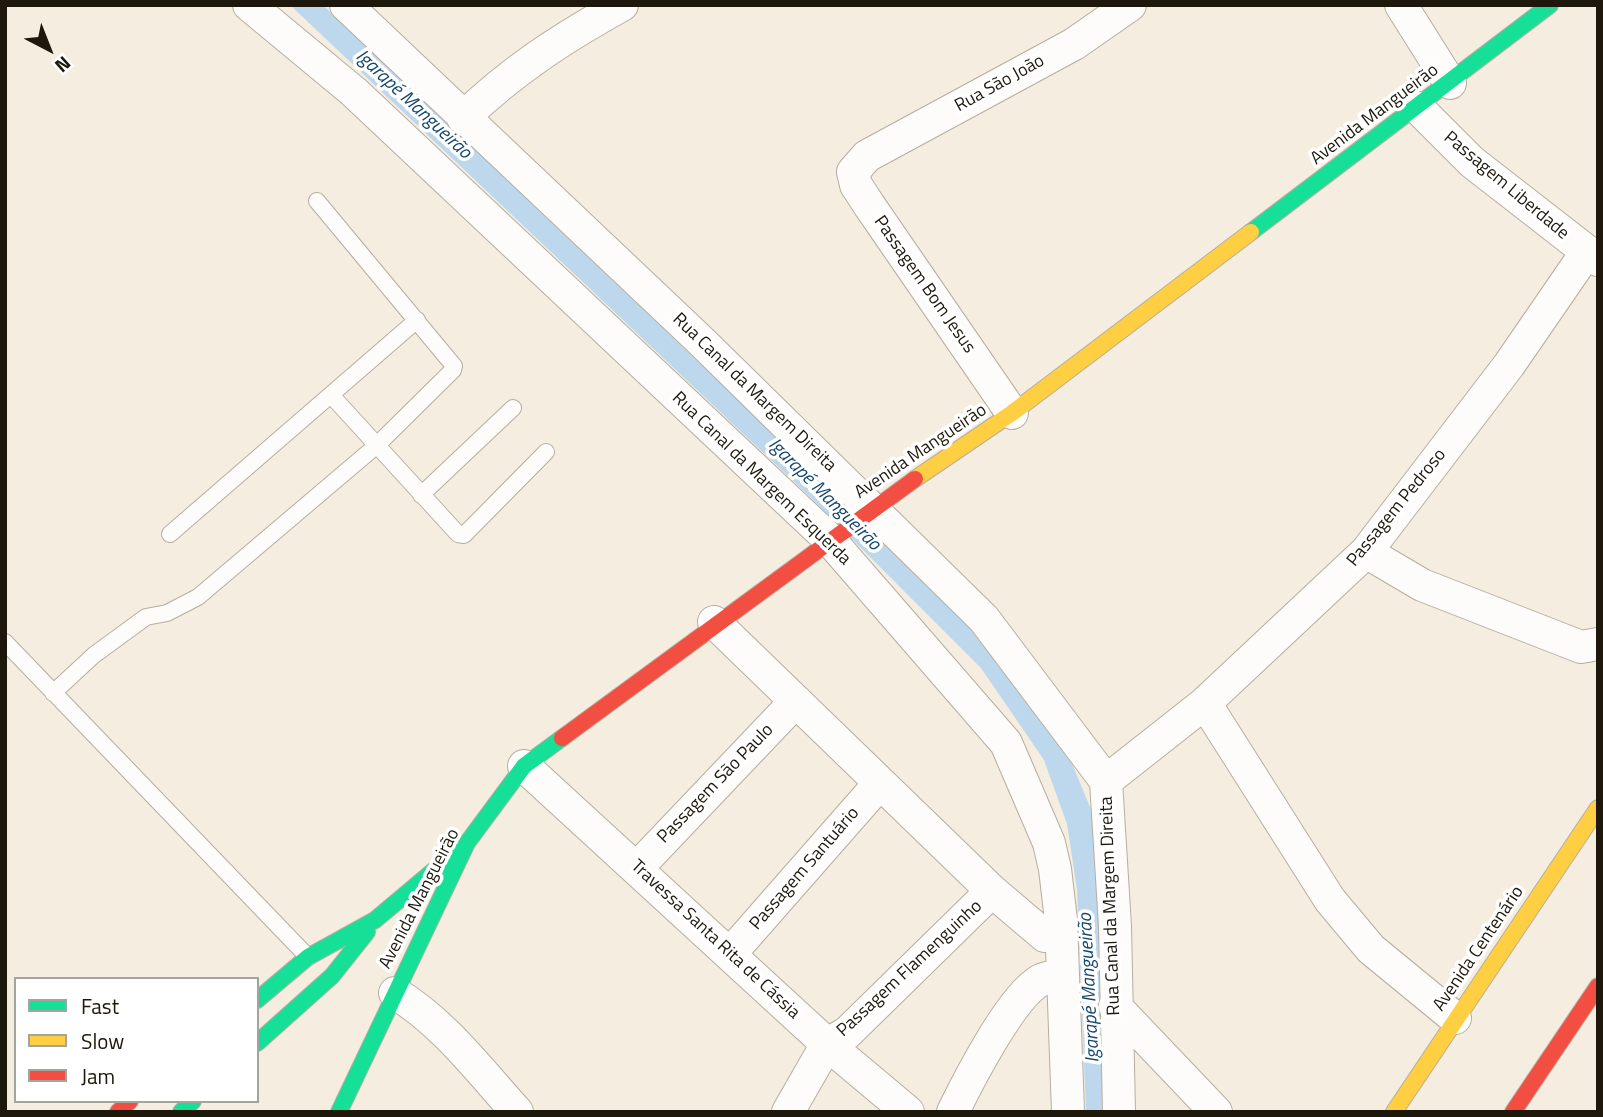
<!DOCTYPE html>
<meta charset="utf-8">
<style>
body{margin:0}
#map{position:relative;width:1603px;height:1117px;overflow:hidden;background:#f5eddf;font-family:"Titillium Web",sans-serif}
canvas{display:block}
.frame{position:absolute;inset:0;border:7px solid #1e180c;pointer-events:none}
.legend{position:absolute;left:14px;top:977px;width:245px;height:126px;box-sizing:border-box;background:#fff;border:2px solid #a5a39e;margin:0;padding:9px 12px;list-style:none;font-size:21px;color:#1e180c}
.legend li{display:flex;align-items:center;gap:14px;height:35px}
.legend b{width:35px;border:2px solid #a5a39e}
.north{position:absolute;left:14px;top:14px;width:70px;height:70px;-webkit-text-stroke:5px #fff;paint-order:stroke;rotate:138deg;font-size:19px;font-weight:700;line-height:28px;text-align:center;color:#1e180c}
.north::after{content:'';display:block;margin:auto;width:24px;height:32px;background:#1e180c;clip-path:polygon(50% 0,100% 100%,50% 72%,0 100%)}
</style>
<div id="map">
<canvas width="1603" height="1117"></canvas>
<div class="frame"></div>
<ul class="legend">
<li><b style="height:9px;background:#16e098"></b>Fast</li>
<li><b style="height:9px;background:#ffcf43"></b>Slow</li>
<li><b style="height:9px;background:#f24e42"></b>Jam</li>
</ul>
<div class="north">N</div>
</div>
<script>
const g = document.querySelector('canvas').getContext('2d');
g.lineJoin = 'round';
function fill(path, color) { g.fillStyle = color; g.fill(path, 'evenodd'); }
function strokePath(path, color, width, dash) { g.strokeStyle = color; g.lineWidth = width; g.lineCap = dash ? 'butt' : 'round'; g.setLineDash(dash || []); g.stroke(path); }
function write(font, color, halo, rows, align = 'center') {
  g.font = font + ' "Titillium Web",sans-serif'; g.lineWidth = 7; g.setLineDash([]); g.textBaseline = 'middle'; g.strokeStyle = halo; g.fillStyle = color; for (const [text, x, y, turn = 0] of rows) {
    g.save(); g.translate(x, y); g.rotate((+turn || 0) * Math.PI / 180); g.textAlign = isNaN(turn) ? turn : align; if (halo) g.strokeText(text, 0, 0); g.fillText(text, 0, 0); g.restore();
  }
}
const water = new Path2D(`
 M290,5H323L810,468L978,634L1027,688L1070,759L1095,819L1109,1112H1086L1077,889L1067,824L1044,760L981,668L808,495Z`);
const lane = new Path2D(`
 M331,395L458,534L464,535L546,452
 M421,495L513,408
 M170,534L417,320
 M5,642L308,957
 M53,693L94,655L146,617L167,613L198,597L376,446L453,370L454,366L317,201`);
const street = new Path2D(`
 M249,5L354,92L829,539L1006,743L1049,843L1055,869L1061,920L1068,1112
 M346,5L702,342L984,619L1106,781L1115,926L1119,1112
 M1401,5L1450,83
 M1418,108L1472,162L1598,260
 M463,118C513,70 561,39 622,5
 M1012,413L869,205L856,185L853,172L867,156L1074,44L1130,5
 M1366,552L1422,585L1581,647L1598,644
 M714,622L992,891L1045,936L1061,920
 M1205,703L1330,900L1371,949L1455,1018
 M524,766L827,1044L908,1112
 M1106,781L1205,703L1366,552L1509,365L1586,253
 M637,868L796,701
 M730,954L880,783
 M395,993C443,1022 479,1070 517,1112
 M1115,1006L1216,1112
 M827,1044L847,1033L992,891
 M788,1112L827,1044
 M953,1112C968,1081 1012,995 1041,980C1047,977 1056,976 1063,975`);
const fast = new Path2D(`
 M1251,232L1550,5
 M257,1000L308,957L375,920L456,852
 M257,1043L332,976L367,932
 M181,1112L193,1101
 M339,1112L467,843L524,766L562,738`);
const slow = new Path2D(`
 M915,479L1012,413L1251,232
 M1394,1112L1598,808`);
const jam = new Path2D(`
 M562,738L915,479
 M118,1112L130,1101
 M1513,1112L1598,986`);
const streetNames = [
 ["Rua São João",1000,84,-29],
 ["Avenida Mangueirão",1375,115,-37],
 ["Passagem Liberdade",1506,186,40],
 ["Passagem Bom Jesus",924,285,55],
 ["Rua Canal da Margem Direita",754,393,44],
 ["Avenida Mangueirão",921,452,-34],
 ["Rua Canal da Margem Esquerda",761,479,44],
 ["Passagem Pedroso",1397,508,-51],
 ["Passagem São Paulo",716,784,-46],
 ["Passagem Santuário",805,869,-49],
 ["Avenida Mangueirão",420,899,-63],
 ["Rua Canal da Margem Direita",1111,906,-92],
 ["Travessa Santa Rita de Cássia",715,940,43],
 ["Avenida Centenário",1479,949,-56],
 ["Passagem Flamenguinho",910,969,-43]
];
const waterNames = [
 ["Igarapé Mangueirão",413,105,43],
 ["Igarapé Mangueirão",824,495,45],
 ["Igarapé Mangueirão",1090,988,-93]
];
fill(water, '#bdd7ed');
strokePath(lane, '#b5aea1', 18);
strokePath(street, '#b5aea1', 34);
strokePath(fast, '#b5aea1', 18);
strokePath(slow, '#b5aea1', 18);
strokePath(jam, '#b5aea1', 18);
strokePath(lane, '#fefcfa', 16);
strokePath(street, '#fefcfa', 32);
strokePath(fast, '#16e098', 16);
strokePath(slow, '#ffcf43', 16);
strokePath(jam, '#f24e42', 16);
write('18px', '#1e180c', '#fff', streetNames);
write('italic 19px', '#13466e', '#fff', waterNames);
</script>
